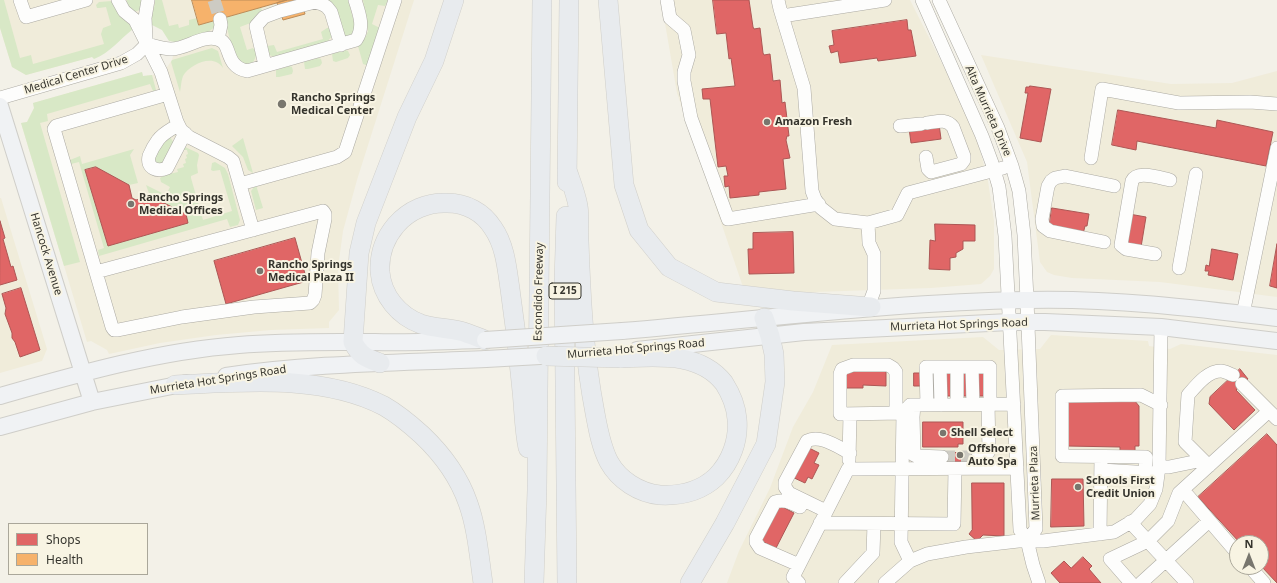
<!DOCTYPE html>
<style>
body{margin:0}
#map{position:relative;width:1277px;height:583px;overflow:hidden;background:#f3f1e8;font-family:"Noto Sans",sans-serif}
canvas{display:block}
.legend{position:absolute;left:8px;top:523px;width:140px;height:52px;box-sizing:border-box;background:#f8f4e3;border:1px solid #aaa79a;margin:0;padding:5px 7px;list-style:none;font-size:12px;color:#35342d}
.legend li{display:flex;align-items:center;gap:8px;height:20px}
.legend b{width:20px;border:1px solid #aaa79a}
.north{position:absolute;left:1229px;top:535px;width:40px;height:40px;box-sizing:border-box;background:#f8f4e3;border:1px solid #aaa79a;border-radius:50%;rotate:0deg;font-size:11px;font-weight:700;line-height:16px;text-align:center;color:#35342d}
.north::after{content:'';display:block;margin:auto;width:14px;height:18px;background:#78766e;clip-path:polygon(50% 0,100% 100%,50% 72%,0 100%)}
</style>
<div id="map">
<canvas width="1277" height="583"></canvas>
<ul class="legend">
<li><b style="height:11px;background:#e06666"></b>Shops</li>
<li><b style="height:11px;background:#f6b26b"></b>Health</li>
</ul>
<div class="north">N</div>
</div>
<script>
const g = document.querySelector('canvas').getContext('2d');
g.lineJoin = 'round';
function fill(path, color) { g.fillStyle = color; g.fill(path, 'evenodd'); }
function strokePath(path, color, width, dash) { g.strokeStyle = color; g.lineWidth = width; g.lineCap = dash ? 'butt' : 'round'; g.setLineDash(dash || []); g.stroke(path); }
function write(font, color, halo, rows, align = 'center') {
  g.font = font + ' "Noto Sans",sans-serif'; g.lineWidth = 4; g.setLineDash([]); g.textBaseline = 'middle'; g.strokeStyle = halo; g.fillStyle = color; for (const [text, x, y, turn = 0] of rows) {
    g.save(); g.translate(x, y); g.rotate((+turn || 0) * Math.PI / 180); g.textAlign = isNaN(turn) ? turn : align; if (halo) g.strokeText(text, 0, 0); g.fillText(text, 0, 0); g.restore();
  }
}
const built = new Path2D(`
 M0,0H414L357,180L343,231L338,268L339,310L329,322V328L271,330L216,335L160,343L109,354L107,350L91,341L87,342L21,123L27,122L34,108L33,103L142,72L143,76L152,75L159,73L167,67L172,60L175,47L174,39L166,25L135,20L108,46L92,57L26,75L12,67L0,28Z
 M661,0H910L955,89L978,142L988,181L994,221V269L990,276L981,284L931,288L786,293L743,287L677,93Z
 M981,55L1171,84L1232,83L1277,71V297L1160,282L1072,278L1054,275L1047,272L1040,262L1027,162Z
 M0,198H1L47,349L42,361L0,373Z
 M1051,335L1148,341L1149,346L1170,349L1181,344L1277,355V583H727L739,551L770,488L793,427L813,392L832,345L983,337L999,350L1040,349ZM1237,543H1261V567H1237Z`);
const green = new Path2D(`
 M0,0H4L20,58L31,55L33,64L104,44L101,34L103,28L111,25L106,7L99,8H97L96,5L99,2L112,1L118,13L128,22L133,29C119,40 111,52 94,59L92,57L26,75L12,67L0,28Z
 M127,0H143L140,10L133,12L126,4Z
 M155,0H162L169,26L178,24L179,28L189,25V20L197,18L199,25L215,21V27L208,32L175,42L169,41L162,30L150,24L155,3Z
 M325,0H348L355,26L352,34L345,37Z
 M363,0H388L385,6L378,5L372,24L380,28L368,65H366L363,64L358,46L366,36L368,31Z
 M261,7L262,12L253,22L240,27L247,50L253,48C258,53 256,58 253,62C234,73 228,30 225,18Z
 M327,28H330L332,36L327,42L275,57L269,55L267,46L274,45L277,52L323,39L321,32Z
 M212,48L218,51L223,68C214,53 190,64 183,76C181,81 181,87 180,92L171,62L172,60Z
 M346,50L348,51L350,55L348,58L336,62L333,61L332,54Z
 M318,58L321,59L322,63L320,66L308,69H305L304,62Z
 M290,66L292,67L293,71L292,74L279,77H276V70Z
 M142,72L143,76L152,75L156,90L153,91L150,84L47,114L48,121L40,123L80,262L64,266L21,123L27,122L34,108L33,103Z
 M170,137L174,143L165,162L158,166L157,162L154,163C151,148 158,143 170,137Z
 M243,138L253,173L248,170L243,157L232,146Z
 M185,147L198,153L199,155L197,165L198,173L191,176V178L203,220L232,211L220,170L213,171L211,170L212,163L215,162L225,168L228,174L240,220L238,225L230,227L227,219L99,256L98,250L104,248L79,162L71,164L70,160L80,156L82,164L134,149L130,155L138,183L129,185L96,167L85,170L108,246L187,223L186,214L150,196L146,185L166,195L170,187L161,182L160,178L165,175L178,172L177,169L184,167L183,164L186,163L185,159L187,158L186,155L188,154L187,150H183Z
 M256,185L263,208L256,210L251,191Z`);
const shops = new Path2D(`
 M713,0H749L753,27L754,29L760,28L763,53L764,55L770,54L773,81L780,80L782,103L785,102L789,136H787L786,140L790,158L783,159L786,189L759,192V195L730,198L729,186L725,187L724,176H728L726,166L718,167L710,99H703L702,89L735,86L731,58L729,59L726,33L717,34Z
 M907,20L908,30H911L916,56L878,61L877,58L840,63L838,51L831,53L829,46L834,45L832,31Z
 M1030,86L1051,89L1041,142L1020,138L1028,93H1025L1026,87H1029Z
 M1118,110L1216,128L1217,120L1273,132L1266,166L1137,141L1136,150L1112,145Z
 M939,124L941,139L911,143L909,128Z
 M96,167L129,185L132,198L136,200L150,196L186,214L188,223L108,246L85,170Z
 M1052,208L1089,214L1087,226H1085L1083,234L1049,229Z
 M1129,214L1146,217L1141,247L1123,243Z
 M0,221L5,238L3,239L11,267L13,266L17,280L0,285Z
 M935,224L975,225V241H963V249L956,253V257L950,258V270L929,269L930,240L935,241Z
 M793,232L794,273L749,274L748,249H753V233Z
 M295,238L307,281L226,304L214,261Z
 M1277,244V288L1270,286Z
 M1212,249L1238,254L1233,280L1208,275L1209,271H1205L1206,265L1209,266Z
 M21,288L40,350L20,357L15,342L12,338V333L5,314L6,308L2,294Z
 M853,367H886V386L863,385V388H846L842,372H853Z
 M1240,369L1248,379L1236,390L1255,410L1234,430L1209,404L1210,397Z
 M914,373H925V386H914Z
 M929,373H986V396H929Z
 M1073,397L1134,400L1139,406V446H1135V455H1120V447L1067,446L1065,405Z
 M923,422H963V444H958V447H923Z
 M1267,434L1277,445V583L1261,566V543H1240L1198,497Z
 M805,446L819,453L814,463L819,465L812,479L808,477L805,483L790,476Z
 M969,448H976L978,462H942V452L969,453Z
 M1052,479H1083L1084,526L1051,527Z
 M972,483H1004V536L983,535L977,541L969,534L972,530Z
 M777,504L794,513L776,548L759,540Z
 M1083,557L1092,566L1089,569L1101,583H1060L1051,573L1064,561L1071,568Z`);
const health = new Path2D(`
 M192,0H287L199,25Z
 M287,0H301L305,14L283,20L277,3Z`);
const minorTunnel = new Path2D(`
 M214,0L220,19
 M942,457H978`);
const minor = new Path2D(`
 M20,0L26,17L86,0
 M118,0L124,11L135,20L161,72L177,122L181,130L189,137L228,157L233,161L253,230
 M667,0L670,18L684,30L689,55L684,72V81L691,118L728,219L819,204
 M778,0L780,9L804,88L812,191L815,199L821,208L835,219L868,223L897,215L908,193L1003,168
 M922,0L982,136L992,163L999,187L1005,236L1020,530L1027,540L1033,565L1039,583
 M939,0L998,128L1012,166L1019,191L1024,235L1027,300L1036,529L1027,540
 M782,16L885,0
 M146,39L145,18L148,0
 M218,39L221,25L220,19
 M147,44C155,46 164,49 171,49C186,49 202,35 217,39C233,42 223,66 247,71L356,40C365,27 359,13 355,0
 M265,65L256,26L264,17L280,11L315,2L322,4L327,7L331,12L341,45
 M0,98L121,63L137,54L147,44
 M178,125C172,129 163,133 158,140C155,144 151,151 149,156C146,169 158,172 167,168L185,133
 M900,126L921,124
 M926,157L928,169L931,172L961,164L964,160V156L953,127C946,118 937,122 927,123
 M1091,158L1102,89L1179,103L1250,102L1277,104
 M240,184L337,157L345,152L395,0
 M868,223L869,243L874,254V291L871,299V307
 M1104,242L1050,231L1043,226L1042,219L1048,186L1051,181L1055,178L1065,176L1114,186
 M1155,254L1126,249L1121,245L1132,181C1137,170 1160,178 1170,180
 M1179,268L1196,174
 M96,272L323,211L325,214V219L318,253L315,295L313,300L310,303L254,307L182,317L118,330H114L112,327L54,129L56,126L168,94
 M1243,314L1277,148
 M940,367L941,405
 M957,367V404
 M972,367L973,404
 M1242,384L1269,411
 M914,405L913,417L914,455L916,456L942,457
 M927,405L926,367H990V404
 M896,413V372L893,368L888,365H853L842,369L840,374V414L903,413
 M978,457L986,455L989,451L988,404
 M849,460L850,414
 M1209,466L1185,442L1188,395C1196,386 1207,371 1221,371C1225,371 1229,374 1233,375
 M1159,467H1169L1203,460
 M1101,470L1152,473
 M1145,473L1146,457L1062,456V396L1141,395L1161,405
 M1183,490L1237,553
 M826,511L789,493L785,487V482L807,441C820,434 838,447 850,453
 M1130,522L1187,583
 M820,523L954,524L955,469
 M1100,534L1101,457
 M910,561L901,542L903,413L910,405L1014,404
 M799,565L760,548L756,542V538L775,502C785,499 791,503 800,507
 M1250,567L1264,583
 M799,583L793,577L848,469L1017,468
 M845,583L873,553L874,524
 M885,583L910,561L927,554L966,547L1027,540L1043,541L1114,532L1136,519L1150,504L1156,489L1159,467L1161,327
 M1131,583L1110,559L1148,541L1168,521L1179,493L1269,411L1277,419
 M1141,583L1209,521`);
const major = new Path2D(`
 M0,106L92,402
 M622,331C757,320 891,302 1027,300C1111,298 1194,308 1277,318
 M637,350L804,332L1010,322H1045L1161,327L1277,341
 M226,376C312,363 399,363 486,359
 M0,396C78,374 158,351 239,345C284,341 329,342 375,342C410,343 445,341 481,340
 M0,427L92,402L187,383`);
const highway = new Path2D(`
 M608,0L624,185L639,230L669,267L716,292L793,301L871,307
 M567,170C571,182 576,194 578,206C580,218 578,230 579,241C581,299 584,356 595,413C598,429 601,447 609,462C619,480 639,493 660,495C681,496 701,491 716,477C731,462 739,440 737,419C736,406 731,394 724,383C699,351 656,357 620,358
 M567,182L569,0
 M566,216L564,281L567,583
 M485,340C477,337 468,333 460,331C447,328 433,328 421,324C399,316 382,296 380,272C379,255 385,238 396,225C409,210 428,202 447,203C466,203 483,212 493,228C505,245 507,268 510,289C515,323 519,357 522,391C524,410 524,429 528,448
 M380,363C366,358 360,356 353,342L359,253L366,223L407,117L434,61L454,0
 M175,385C242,382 322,374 384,406C398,414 411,425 422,435C442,454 459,477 468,503C477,528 479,556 483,583
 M534,583L537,490L542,0
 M690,583L725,523L766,444L775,382L774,354L770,336L764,318`);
const majorBridge = new Path2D(`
 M485,340L622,331
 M486,359L558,355`);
const highwayBridge = new Path2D(`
 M546,356L620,358`);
const markers = [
 [282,104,5,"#78766e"],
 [767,122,4,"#78766e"],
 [131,204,4,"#78766e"],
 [260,271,4,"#78766e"],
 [943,433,4,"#78766e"],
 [960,455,4,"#78766e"],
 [1078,487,4,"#78766e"]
];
const shields = [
 [565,291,32]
];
const shieldNames = [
 ["I 215",565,291]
];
const streetNames = [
 ["Medical Center Drive",76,75,-17],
 ["Alta Murrieta Drive",988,111,66],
 ["Hancock Avenue",46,254,73],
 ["Escondido Freeway",539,292,-89],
 ["Murrieta Hot Springs Road",959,325,-2],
 ["Murrieta Hot Springs Road",636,349,-5],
 ["Murrieta Hot Springs Road",218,380,-9],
 ["Murrieta Plaza",1035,483,-92]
];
const poiNames = [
 ["Rancho Springs",291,98],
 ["Medical Center",291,111],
 ["Amazon Fresh",775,122],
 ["Rancho Springs",139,198],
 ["Medical Offices",139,211],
 ["Rancho Springs",268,265],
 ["Medical Plaza II",268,278],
 ["Shell Select",951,433],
 ["Offshore",968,449],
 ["Auto Spa",968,462],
 ["Schools First",1086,481],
 ["Credit Union",1086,494]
];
fill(built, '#f0ecda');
fill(green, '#d8e8c6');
fill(shops, '#e06666');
strokePath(shops, '#ad5755', 1);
fill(health, '#f6b26b');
strokePath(health, '#bc8c58', 1);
strokePath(minorTunnel, '#cdcbc3', 13, [13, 6]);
strokePath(minor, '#acaaa3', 14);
strokePath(major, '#cfcec9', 18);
strokePath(highway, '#cfcec9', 20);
strokePath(minor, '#fdfdfc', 13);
strokePath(major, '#f0f2f4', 16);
strokePath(highway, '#e8ebee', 19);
strokePath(majorBridge, '#cfcec9', 18, []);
strokePath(highwayBridge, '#cfcec9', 20, []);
strokePath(majorBridge, '#f0f2f4', 16);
strokePath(highwayBridge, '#e8ebee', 19);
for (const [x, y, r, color] of markers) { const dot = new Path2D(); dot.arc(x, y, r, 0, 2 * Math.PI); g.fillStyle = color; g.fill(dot); strokePath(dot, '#f8f4e3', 1.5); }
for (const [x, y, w] of shields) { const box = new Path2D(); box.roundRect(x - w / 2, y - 8, w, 16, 3); g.fillStyle = '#f8f4e3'; g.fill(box); strokePath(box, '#35342d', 1); }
write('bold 10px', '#35342d', null, shieldNames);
write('11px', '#35342d', '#f8f4e3', streetNames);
write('bold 11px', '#35342d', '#f8f4e3', poiNames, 'left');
</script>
